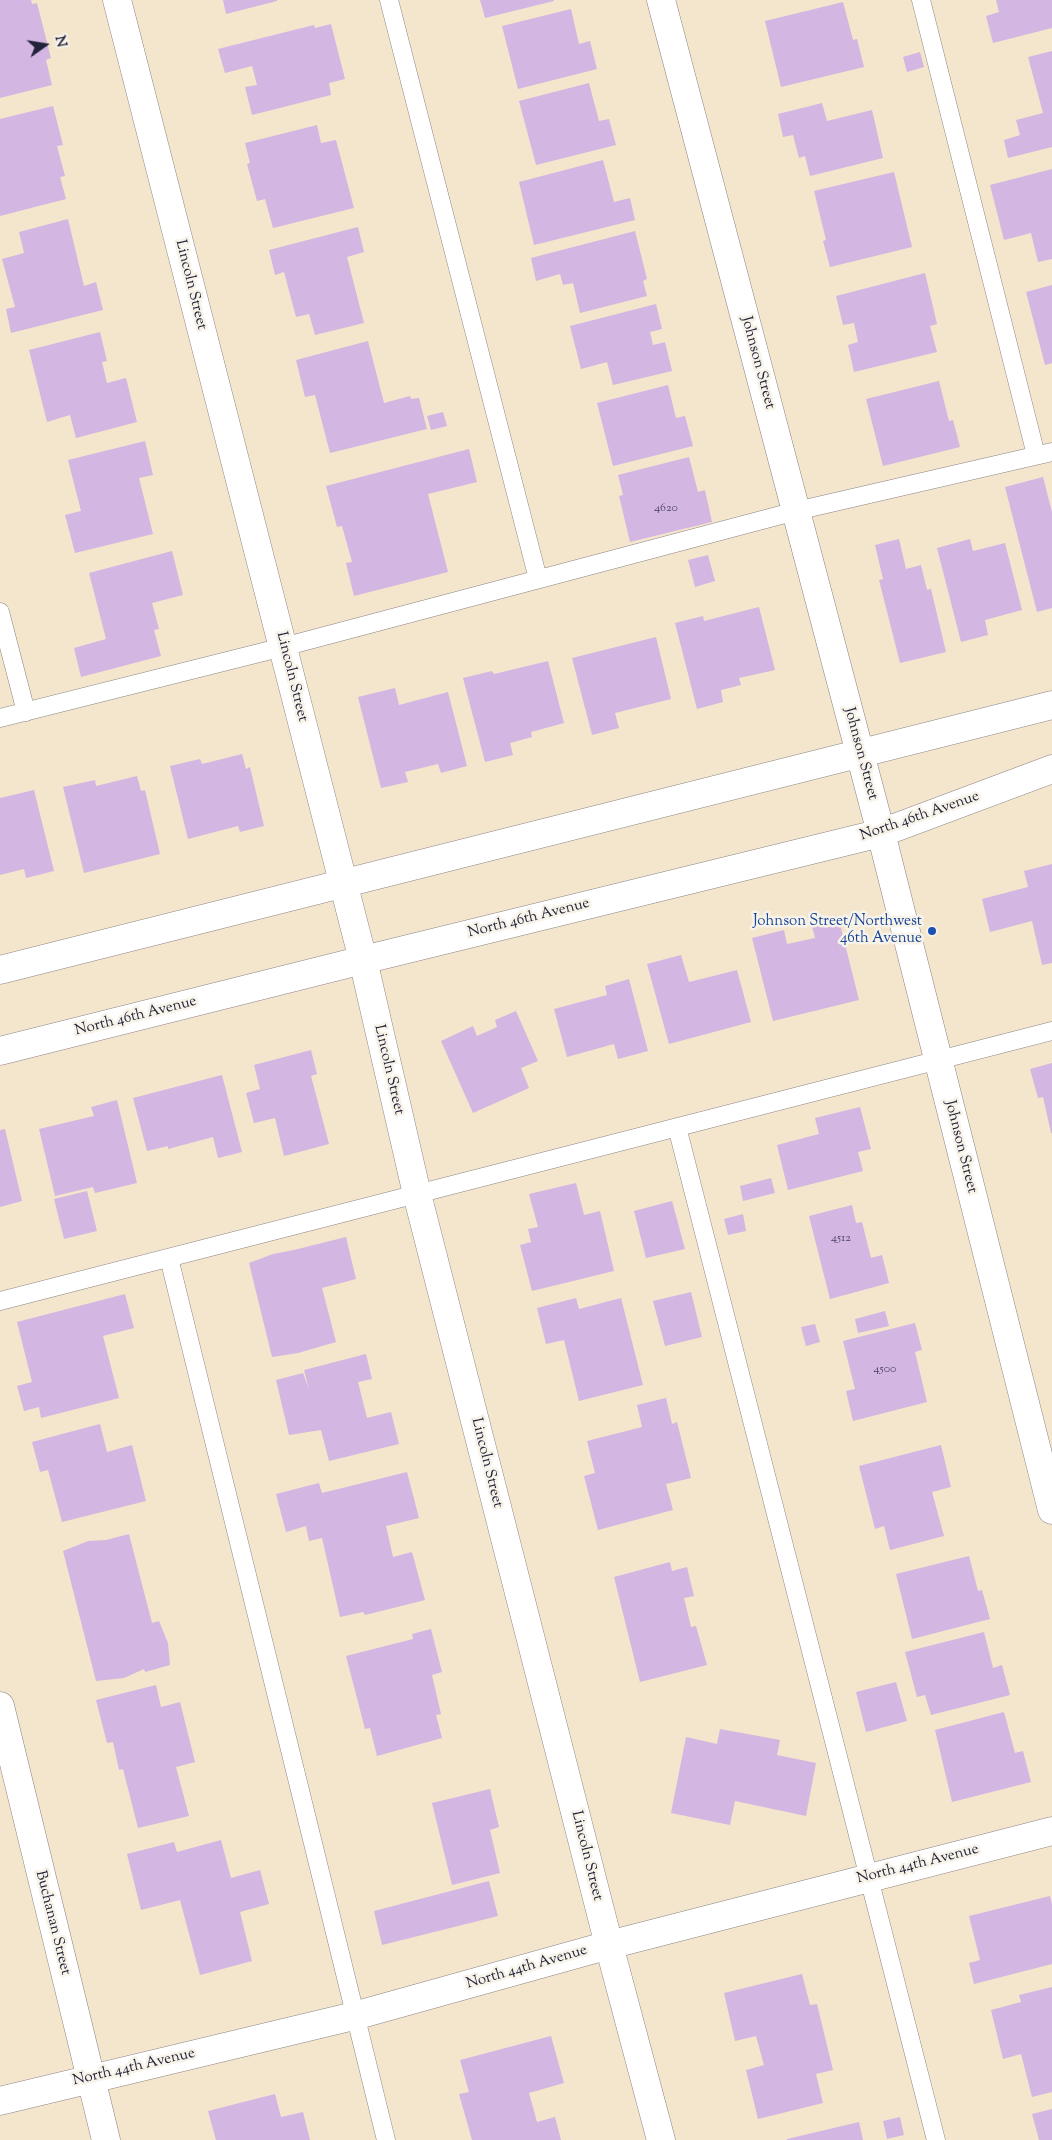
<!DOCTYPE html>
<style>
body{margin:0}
#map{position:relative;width:1052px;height:2140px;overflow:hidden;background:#f4e5cd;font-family:"Sorts Mill Goudy",serif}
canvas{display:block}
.north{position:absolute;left:20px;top:20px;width:50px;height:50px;-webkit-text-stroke:4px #f7f3e8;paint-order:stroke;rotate:77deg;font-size:14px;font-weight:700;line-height:20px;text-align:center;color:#22223b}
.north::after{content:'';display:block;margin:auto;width:18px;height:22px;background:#22223b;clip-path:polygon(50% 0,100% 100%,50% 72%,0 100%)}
</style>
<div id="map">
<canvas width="1052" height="2140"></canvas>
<div class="north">N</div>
</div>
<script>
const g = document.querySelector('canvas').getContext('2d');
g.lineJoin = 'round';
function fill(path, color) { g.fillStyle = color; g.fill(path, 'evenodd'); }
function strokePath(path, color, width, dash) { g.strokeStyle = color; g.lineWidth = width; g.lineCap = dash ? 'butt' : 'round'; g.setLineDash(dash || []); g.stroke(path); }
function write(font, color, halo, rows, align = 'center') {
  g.font = font + ' "Sorts Mill Goudy",serif'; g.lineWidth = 5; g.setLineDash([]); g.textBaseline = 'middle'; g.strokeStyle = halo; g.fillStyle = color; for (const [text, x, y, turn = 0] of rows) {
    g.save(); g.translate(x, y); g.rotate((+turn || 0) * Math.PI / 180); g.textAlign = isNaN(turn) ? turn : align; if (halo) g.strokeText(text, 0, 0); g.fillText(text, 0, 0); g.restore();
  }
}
const building = new Path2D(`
 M0,0H31L32,4L37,3L51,58L46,60L52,85L0,98Z
 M223,0H277V1L226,14Z
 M480,0H554V1L485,18Z
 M996,0H1052V28L993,43L986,16L999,12Z
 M843,2L853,40L857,39L864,67L781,87L765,21Z
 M571,9L579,44L590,41L597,69L518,89L502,26Z
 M331,24L345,79L329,83L331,95L252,115L245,87L257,85L252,66L225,73L218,49L314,25L315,28Z
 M1052,51V147L1008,158L1004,140L1020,135L1016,120L1043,113L1028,57Z
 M920,52L924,67L907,72L903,57Z
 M589,83L599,121L609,119L616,145L536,165L519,101Z
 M822,103L827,121L872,110L883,158L810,176L805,156L799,158L793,135L783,137L778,114Z
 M53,106L63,145L57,146L65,176L60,177L66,199L0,216V119Z
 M317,125L321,143L336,140L354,208L273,228L265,199L257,201L247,164L250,163L245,143Z
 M603,160L614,202L630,198L635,220L534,245L519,182Z
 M1052,169V259L1038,262L1031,233L1004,240L990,185Z
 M894,172L912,247L830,267L823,241L826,240L814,191Z
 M68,219L84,286L96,282L103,310L11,333L6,309L15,307L2,259L24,253L19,232Z
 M358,227L364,252L347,257L364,323L315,335L309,314L296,317L284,272L275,275L269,250Z
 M635,231L647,279L643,281L647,296L580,313L573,283L563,285L560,274L536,281L531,258Z
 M925,273L937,324L930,326L937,352L854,372L848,345L858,342L854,323L843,325L836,296Z
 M1052,285V363L1045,365L1026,292Z
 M656,304L662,329L650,332L653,345L665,342L672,371L613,385L607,362L581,369L570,326Z
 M100,332L107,361L102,362L107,383L126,378L137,422L76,438L70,415L47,422L29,350Z
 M368,341L384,403L410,396L411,399L419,398L427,429L330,453L315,395L305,397L296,360Z
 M939,381L949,421L953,420L960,447L883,466L866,399Z
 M668,385L676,418L685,416L693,446L613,466L597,403Z
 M443,412L447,426L431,430L427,416Z
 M145,441L153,475L139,478L153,534L75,553L65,515L81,511L68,460Z
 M469,449L477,482L428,494L448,572L354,596L346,563L352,562L342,526L337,527L326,486Z
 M689,457L698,492L705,490L712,522L630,542L619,496L623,495L618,475Z
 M1043,477L1052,512V608L1037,612L1005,487Z
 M899,539L906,569L921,565L927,590L931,589L946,652L900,663L879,580L883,579L875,545Z
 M970,539L973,551L1005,543L1022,610L985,620L988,635L961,642L937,548Z
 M172,551L183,595L152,603L159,629L154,630L161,656L81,677L74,648L106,639L89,573Z
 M708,555L715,581L695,587L688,560Z
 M759,607L775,670L739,678L741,685L721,690L723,702L697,709L675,623L703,616L704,621Z
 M656,637L671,699L615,713L619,728L592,735L572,658Z
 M548,661L564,723L531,732L532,737L510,743L513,755L485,762L463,678L492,671L494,674Z
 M395,688L399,705L448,692L467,766L441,773L438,764L405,772L408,782L381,788L358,697Z
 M242,754L246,769L250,767L264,826L240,832L238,826L188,839L170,766L200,759L202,764Z
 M137,776L141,791L145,790L160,854L84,873L63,787L95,780L96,786Z
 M34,790L54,871L26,878L24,869L0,875V798Z
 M1052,864V963L1042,965L1032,921L990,932L982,899L1028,887L1024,871Z
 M838,916L859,1000L773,1021L752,938L784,930L787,944L815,938L811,923Z
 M681,955L689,982L737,970L751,1022L669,1044L647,964Z
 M629,979L648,1051L618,1059L614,1044L567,1057L554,1009L607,995L605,986Z
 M516,1011L538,1061L521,1068L529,1088L473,1113L441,1041L473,1026L477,1036L497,1027L495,1020Z
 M311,1050L317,1074L311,1076L329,1144L284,1156L275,1118L254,1123L246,1093L260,1089L254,1065Z
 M1052,1063V1133H1051L1043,1097L1038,1098L1030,1069Z
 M222,1075L242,1152L218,1158L213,1137L168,1149V1146L147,1151L133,1098Z
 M117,1100L137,1183L95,1193L93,1187L55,1196L39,1129L94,1116L91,1107Z
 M860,1107L871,1149L858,1152L863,1171L788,1190L777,1145L819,1134L815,1118Z
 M5,1129L22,1201L0,1207V1130Z
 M771,1178L775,1193L743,1201L740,1186Z
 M576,1183L584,1215L600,1211L614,1271L532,1291L520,1245L531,1242L528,1229L538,1227L529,1194Z
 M87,1191L97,1231L64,1239L54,1199Z
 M672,1201L685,1249L646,1258L634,1211Z
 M852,1205L856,1223L862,1222L871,1258L882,1255L889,1283L830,1299L809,1216Z
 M743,1214L746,1231L728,1235L724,1219Z
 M346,1237L356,1279L322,1288L336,1342L298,1353L272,1357L249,1263L273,1254L294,1250Z
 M691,1292L702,1337L665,1346L653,1301Z
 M125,1294L134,1328L103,1336L119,1398L41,1418L39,1407L24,1411L17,1386L32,1382L17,1322Z
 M576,1298L579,1309L621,1298L643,1385L579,1401L564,1340L546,1344L537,1308Z
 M885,1311L889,1326L858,1333L855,1319Z
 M915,1323L922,1350L915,1352L927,1402L853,1421L846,1391L855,1389L843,1341Z
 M815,1324L820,1342L806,1346L801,1327Z
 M366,1354L372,1379L358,1382L367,1418L391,1412L399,1444L329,1461L321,1430L289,1435L276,1380L303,1373L309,1390L304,1370Z
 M666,1398L672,1424L677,1422L691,1478L666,1484L673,1510L598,1530L584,1476L595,1473L587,1441L642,1427L637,1405Z
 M100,1424L107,1452L132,1445L146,1501L62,1522L48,1470L40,1472L32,1442Z
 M941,1445L951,1487L932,1492L944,1536L890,1550L884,1526L875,1529L859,1466Z
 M407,1472L419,1518L386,1526L393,1557L412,1552L425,1600L365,1615L363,1612L340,1617L322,1538L309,1541L306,1526L286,1532L276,1494L319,1483L322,1493Z
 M129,1534L152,1623L159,1621L168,1643L170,1665L145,1672L144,1669L124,1678L96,1681L63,1551L88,1541L106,1540Z
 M969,1556L978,1591L982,1590L990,1619L912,1639L896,1574Z
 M670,1562L672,1571L687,1567L694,1596L684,1598L691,1627L696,1626L707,1665L640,1682L614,1577Z
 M431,1629L442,1672L432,1675L441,1714L436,1715L442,1738L377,1756L370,1728L365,1729L346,1656L413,1639L412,1634Z
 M984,1632L993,1668L1002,1665L1010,1695L931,1715L925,1695L917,1697L905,1652Z
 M896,1682L907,1721L866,1732L856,1692Z
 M156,1685L161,1707L180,1702L195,1762L176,1767L189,1816L138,1828L123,1769L119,1770L113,1742L107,1743L96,1700Z
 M1004,1712L1015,1753L1023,1751L1031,1782L952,1802L935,1730Z
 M720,1729L780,1740L777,1755L816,1763L806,1816L735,1801L730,1825L671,1813L686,1737L717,1744Z
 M490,1789L499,1827L490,1830L500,1873L452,1885L432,1803Z
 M221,1840L231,1878L260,1870L269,1904L240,1912L252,1961L200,1975L180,1900L141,1910L127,1854L174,1842L177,1852Z
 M489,1881L498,1916L382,1945L374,1911Z
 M1050,1896L1052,1904V1964L974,1984L969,1963L980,1960L969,1916Z
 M802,1974L810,2005L817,2004L833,2070L816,2074L823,2103L758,2119L746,2070L764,2065L756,2036L735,2041L724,1993Z
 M1052,1987V2092L1032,2097L1021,2054L1003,2059L991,2010L1021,2002L1019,1995Z
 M551,2036L564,2083L529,2093L537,2122L555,2117L561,2140H472L459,2094L469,2092L460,2060Z
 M275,2094L281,2117L303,2112L310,2140H216L208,2111Z
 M1052,2109V2140H1039L1032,2114Z
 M900,2117L904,2135L887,2139L883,2121Z
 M859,2122L863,2140H787V2139Z`);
const lane = new Path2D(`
 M389,0L538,579
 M921,0L1036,455
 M0,612L26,712
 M0,718L283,647L796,511L1052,452
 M677,1127L936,2140
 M169,1258L386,2140
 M0,1301L1052,1031`);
const street = new Path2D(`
 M117,0L363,960L417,1194L609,1945L661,2140
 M0,1706L106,2140
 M0,2101L354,2016L609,1945L1052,1831`);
const secondary = new Path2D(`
 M661,0L881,833L1052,1510
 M0,970L1052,705
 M0,1051L363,960L881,833L1052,769`);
const markers = [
 [932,931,5,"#1a4fb4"]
];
const numberNames = [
 ["4620",666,509],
 ["4512",841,1239],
 ["4500",885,1370]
];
const streetNames = [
 ["Lincoln Street",190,285,76],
 ["Johnson Street",757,363,75],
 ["Lincoln Street",291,677,76],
 ["Johnson Street",860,754,75],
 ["North 46th Avenue",920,817,-19],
 ["North 46th Avenue",529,919,-14],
 ["North 46th Avenue",136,1017,-14],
 ["Lincoln Street",388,1070,77],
 ["Johnson Street",960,1147,76],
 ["Lincoln Street",486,1463,76],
 ["Lincoln Street",586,1856,76],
 ["North 44th Avenue",918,1865,-14],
 ["Buchanan Street",52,1923,76],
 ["North 44th Avenue",527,1968,-16],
 ["North 44th Avenue",134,2068,-13]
];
const transitNames = [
 ["Johnson Street/Northwest",922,922],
 ["46th Avenue",922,939]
];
fill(building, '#d4b6e2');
strokePath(lane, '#8b8484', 19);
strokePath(street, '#8b8484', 29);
strokePath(secondary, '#8b8484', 29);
strokePath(lane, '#fff', 18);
strokePath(street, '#fff', 28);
strokePath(secondary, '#fff', 28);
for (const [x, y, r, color] of markers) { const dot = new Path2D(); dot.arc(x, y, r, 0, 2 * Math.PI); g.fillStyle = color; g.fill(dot); strokePath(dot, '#f7f3e8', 2); }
write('12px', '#4e4765', null, numberNames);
write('15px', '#22223b', '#f7f3e8', streetNames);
write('15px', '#164399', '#f7f3e8', transitNames, 'right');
</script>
